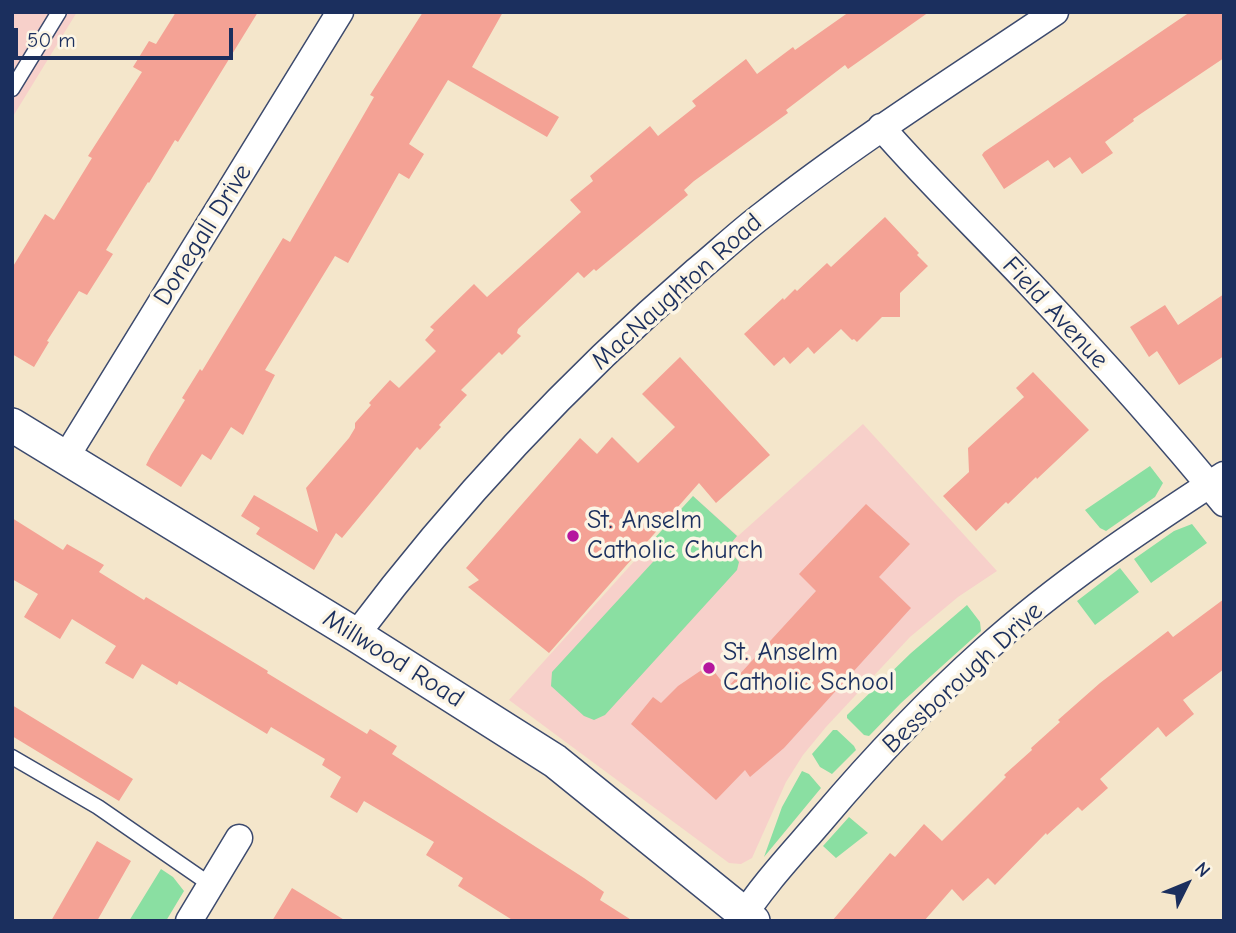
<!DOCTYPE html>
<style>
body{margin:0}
#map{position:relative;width:1236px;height:933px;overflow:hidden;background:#f4e6cb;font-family:"Comic Neue",sans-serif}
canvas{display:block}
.frame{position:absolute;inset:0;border:14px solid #1b2f5e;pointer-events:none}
.north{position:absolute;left:1152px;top:849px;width:70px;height:70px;-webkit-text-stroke:5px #fcf5e5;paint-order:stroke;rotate:47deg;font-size:19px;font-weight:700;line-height:28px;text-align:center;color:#1b2f5e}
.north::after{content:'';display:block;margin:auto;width:24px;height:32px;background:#1b2f5e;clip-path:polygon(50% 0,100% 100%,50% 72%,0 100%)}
.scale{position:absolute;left:14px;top:28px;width:219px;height:32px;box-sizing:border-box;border:4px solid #1b2f5e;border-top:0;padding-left:9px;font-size:21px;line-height:24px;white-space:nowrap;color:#1b2f5e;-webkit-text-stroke:5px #fcf5e5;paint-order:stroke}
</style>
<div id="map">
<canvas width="1236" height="933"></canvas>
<div class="frame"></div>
<div class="north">N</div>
<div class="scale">50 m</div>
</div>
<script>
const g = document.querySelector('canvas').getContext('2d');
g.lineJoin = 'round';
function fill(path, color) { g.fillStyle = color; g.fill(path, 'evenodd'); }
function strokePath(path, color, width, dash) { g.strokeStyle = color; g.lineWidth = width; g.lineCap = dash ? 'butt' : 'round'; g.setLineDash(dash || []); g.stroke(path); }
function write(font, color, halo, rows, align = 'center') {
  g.font = font + ' "Comic Neue",sans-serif'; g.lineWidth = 7; g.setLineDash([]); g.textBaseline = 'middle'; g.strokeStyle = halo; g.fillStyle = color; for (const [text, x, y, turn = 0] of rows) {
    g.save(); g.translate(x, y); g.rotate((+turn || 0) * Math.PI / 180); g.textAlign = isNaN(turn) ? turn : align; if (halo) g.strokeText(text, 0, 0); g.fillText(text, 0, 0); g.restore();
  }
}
const built = new Path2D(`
 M12,12H77L12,118Z
 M863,424L997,571L958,597L910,637L826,727L803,755L786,782L752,858L741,864L729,863L509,700L693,496L738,536Z`);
const green = new Path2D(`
 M1150,466L1163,483L1155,497L1106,531L1100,528L1085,510Z
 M693,496L737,536L727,548L739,562L737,570L605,715L594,720L584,716L551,686L552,672L663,551L652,541Z
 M1192,524L1207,543L1151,583L1134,559L1174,531Z
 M1120,568L1139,592L1095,625L1077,601Z
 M967,605L980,622L981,631L901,703L869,736L864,735L847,718V715L911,653Z
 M833,730H837L854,746L856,750L832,774L820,767L812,754Z
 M802,771L809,774L821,788L764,857L782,807Z
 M849,817L868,833L836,858L823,846Z
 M161,869L173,877L184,891L166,921H129Z`);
const building = new Path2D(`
 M176,12H258L178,142L175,140L149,183L148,182L106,250L113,254L87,295L79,291L47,341L49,342L34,367L12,354V268L45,214L54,220L92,158L88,156L142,72L133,67L149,41L156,44Z
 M423,12H503L472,67L559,117L547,137L448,80L409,144L424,154L409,179L399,173L348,263L335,256L265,370L275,375L243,435L231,427L211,460L202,454L181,487L146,465L151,455L185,400L182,398L200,369L202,371L283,238L290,242L374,97L370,95Z
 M849,12H929L848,69L845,65L786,110L788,113L694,181L684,190L688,195L596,271L594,269L584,278L578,272L518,329L517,333L521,336L502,355L499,352L461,390L467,395L439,425L441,427L420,450L417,447L342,538L336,533L314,570L256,534L260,528L241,516L254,495L318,532L306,488L349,438L355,428V423L371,405L369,403L390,380L399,388L436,351L425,340L434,330L430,327L474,284L487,297L581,212L570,200L593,181L590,176L650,126L658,136L696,106L692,101L746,59L757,74L793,47L795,50Z
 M1190,12H1224V58L1133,119L1134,121L1105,142L1113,153L1082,174L1070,157L1054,168L1048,160L1004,189L982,155L984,152Z
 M885,217L919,253L917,255L928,266L900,293V317H882L857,342L854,339L852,340L841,329L814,354L808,347L790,364L784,357L774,366L744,334L783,298L784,300L795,289L797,291L827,263L831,267Z
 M1224,294V356L1179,385L1157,351L1149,357L1130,327L1165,305L1178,325Z
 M680,357L770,455L716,503L699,483L549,653L468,587L479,580L466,568L580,438L597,454L612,437L638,463L675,427L642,394Z
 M1033,372L1089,430L1037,479L1036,477L1008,504L1006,502L976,531L943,496L969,472L968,448L1024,397L1016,388Z
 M866,504L910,544L879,577L911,608L784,748L750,777L745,770L716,800L631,724L653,697L661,703L678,686L709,665L727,688L816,591L799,574Z
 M12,518L63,550L67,544L104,565L99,572L144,600L146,597L268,671L267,673L367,734L370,729L397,746L392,754L584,878L604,892L600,900L633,921H514L458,886L463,878L426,855L434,842L364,801L357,813L330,797L341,777L322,765L325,759L271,727L267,734L179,681L177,685L142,664L133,679L105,663L116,646L72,619L60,639L24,617L38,594L12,579Z
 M1224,599V669L1183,700L1194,714L1166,737L1158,727L1100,779L1108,788L1082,811L1078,807L1047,835L1046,833L995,885L988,878L963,901L952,889L924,921H832L890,853L895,857L924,824L942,841L1006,777L1004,775L1032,750L1031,748L1060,722L1058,720L1100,683L1168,631L1173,637Z
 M12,705L133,779L119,801L12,736Z
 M97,841L131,861L97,921H51Z
 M292,888L346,921H272Z`);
const service = new Path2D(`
 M12,89L59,12
 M12,757L98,807L211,885`);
const minor = new Path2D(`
 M881,127C929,182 981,232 1031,285C1097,355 1163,428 1224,503
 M66,457L340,12
 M356,635C456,502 569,381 695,272C718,253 740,232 764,214C857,141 957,78 1055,12
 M189,921L239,838
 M740,921C763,884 795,851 823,818C873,759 927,702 985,650C1058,584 1141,529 1224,475`);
const tertiary = new Path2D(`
 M12,425L356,635L555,761L753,921`);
const markers = [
 [573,536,7,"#b5179e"],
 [709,668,7,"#b5179e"]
];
const streetNames = [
 ["Donegall Drive",203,235,-58],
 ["MacNaughton Road",677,292,-42],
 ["Field Avenue",1055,313,47],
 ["Millwood Road",393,659,32],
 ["Bessborough Drive",963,678,-43]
];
const poiNames = [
 ["St. Anselm",587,521],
 ["Catholic Church",587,551],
 ["St. Anselm",723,653],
 ["Catholic School",723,683]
];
fill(built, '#f7d0ca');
fill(green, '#8adfa2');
fill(building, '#f4a295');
strokePath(service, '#3c4a6e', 17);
strokePath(minor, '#3c4a6e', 29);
strokePath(tertiary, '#3c4a6e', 36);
strokePath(service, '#fff', 14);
strokePath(minor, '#fff', 26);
strokePath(tertiary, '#fff', 33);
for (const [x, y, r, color] of markers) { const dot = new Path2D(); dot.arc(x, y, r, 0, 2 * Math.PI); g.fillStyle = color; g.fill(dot); strokePath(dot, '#fcf5e5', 2.5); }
write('26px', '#1b2f5e', '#fcf5e5', streetNames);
write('26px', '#1b2f5e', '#fcf5e5', poiNames, 'left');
</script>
